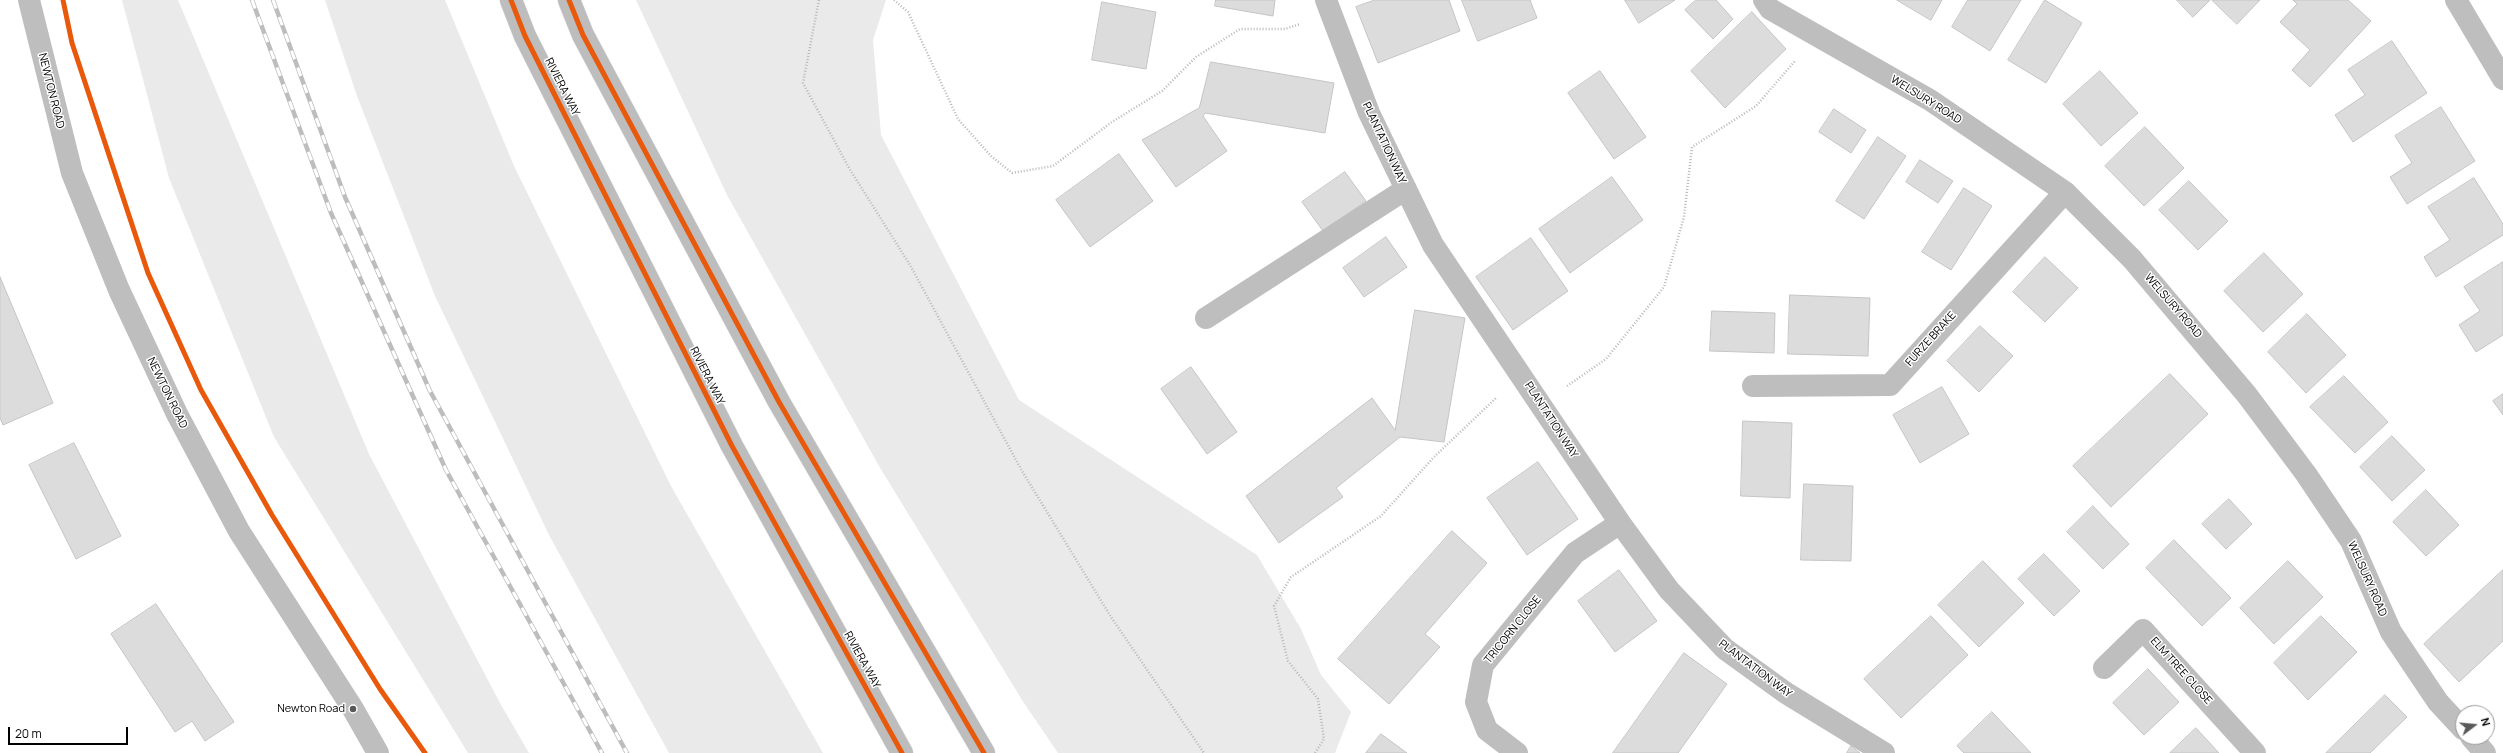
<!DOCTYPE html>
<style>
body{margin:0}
#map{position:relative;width:2503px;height:753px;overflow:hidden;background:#fff;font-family:Manrope,sans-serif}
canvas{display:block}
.north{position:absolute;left:2455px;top:705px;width:40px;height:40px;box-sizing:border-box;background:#fff;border:1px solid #999;border-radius:50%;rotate:74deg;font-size:11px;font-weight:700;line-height:16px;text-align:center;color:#000}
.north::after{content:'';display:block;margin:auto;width:14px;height:18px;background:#595959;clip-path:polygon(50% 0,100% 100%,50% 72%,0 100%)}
.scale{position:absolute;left:8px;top:727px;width:120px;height:18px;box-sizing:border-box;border:2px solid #000;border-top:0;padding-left:5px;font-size:12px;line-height:14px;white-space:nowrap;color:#000;-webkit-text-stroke:3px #fff;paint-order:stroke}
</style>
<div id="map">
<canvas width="2503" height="753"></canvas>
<div class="north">N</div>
<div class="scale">20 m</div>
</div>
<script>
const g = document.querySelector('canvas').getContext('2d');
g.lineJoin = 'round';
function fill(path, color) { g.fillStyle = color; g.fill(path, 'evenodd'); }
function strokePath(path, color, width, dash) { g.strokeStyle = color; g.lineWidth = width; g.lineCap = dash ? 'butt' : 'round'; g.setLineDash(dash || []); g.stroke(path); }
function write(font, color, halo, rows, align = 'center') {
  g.font = font + ' Manrope,sans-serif'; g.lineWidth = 3; g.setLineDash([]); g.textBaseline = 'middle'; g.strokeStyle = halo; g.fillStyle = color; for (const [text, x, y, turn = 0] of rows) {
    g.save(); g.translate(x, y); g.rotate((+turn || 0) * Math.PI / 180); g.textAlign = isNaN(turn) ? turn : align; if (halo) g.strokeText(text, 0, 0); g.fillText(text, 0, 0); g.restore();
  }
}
const green = new Path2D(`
 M122,0H178L369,454L500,703L529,753H468L274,437L169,178Z
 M325,0H445L514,166L671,486L823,753H669L549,535L435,296L357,96Z
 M636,0H886L873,40L881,135L1019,400L1257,555L1301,629L1321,675L1351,712L1335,753H1058L1022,700L879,466L727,195Z`);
const building = new Path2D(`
 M1216,0H1275L1273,16L1215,6Z
 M1375,0H1449L1460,31L1378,63L1356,7Z
 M1462,0H1530L1537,18L1478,41Z
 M1625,0H1675L1639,23Z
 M1696,0H1716L1733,19L1713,39L1685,10Z
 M1897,0H1942L1931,20Z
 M1968,0H2021L1990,51L1952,27Z
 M2045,0L2082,23L2046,83L2008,60Z
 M2177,0H2210L2193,17Z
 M2212,0H2260L2237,24Z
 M2293,0H2348L2371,21L2310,87L2292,70L2310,50L2280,22L2297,4Z
 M1102,2L1156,12L1146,69L1092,60Z
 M1752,12L1786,49L1725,108L1691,71Z
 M2392,41L2427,93L2353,142L2335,115L2365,95L2348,70Z
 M1211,62L1334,83L1325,133L1205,113L1203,116L1227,151L1176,187L1142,140L1199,108Z
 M1600,71L1646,137L1614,159L1568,93Z
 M2100,71L2138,113L2101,146L2063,104Z
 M2441,107L2475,161L2407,204L2390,177L2412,163L2395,136Z
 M1834,109L1866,130L1851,153L1819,132Z
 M2145,127L2184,168L2144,206L2105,166Z
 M1878,137L1906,156L1864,219L1836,201Z
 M1119,154L1153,201L1090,247L1056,200Z
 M1920,160L1953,181L1938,203L1906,182Z
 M1345,172L1366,201L1323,231L1302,202Z
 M1612,177L1643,220L1570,273L1539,229Z
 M2474,178L2503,224V235L2436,277L2424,257L2450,240L2428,207Z
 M2189,181L2228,221L2198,250L2159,210Z
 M1964,188L1992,206L1951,270L1922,252Z
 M1386,237L1407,267L1364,297L1343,268Z
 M1531,238L1568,291L1513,330L1476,277Z
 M2264,253L2303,294L2263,332L2224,291Z
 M2045,257L2078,288L2045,322L2013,292Z
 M2503,262V335L2476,352L2459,325L2480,311L2464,287Z
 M0,277L53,403L3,425L0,418Z
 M1790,295L1870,298L1868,356L1788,354Z
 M1415,310L1465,318L1444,442L1400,437L1336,488L1343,497L1279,543L1246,496L1372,398L1395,430Z
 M1712,311L1775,313L1774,353L1710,351Z
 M2307,314L2346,355L2306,393L2268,352Z
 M1980,326L2013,356L1979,392L1947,361Z
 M1191,367L1237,432L1207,454L1161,389Z
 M2170,374L2208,414L2111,507L2073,466Z
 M2344,376L2388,422L2355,453L2310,407Z
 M1942,387L1969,434L1920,463L1893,415Z
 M2503,394V415L2493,401Z
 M1743,421L1792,423L1790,498L1741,496Z
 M2392,436L2425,470L2392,501L2360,467Z
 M74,443L121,536L76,559L29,465Z
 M1538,462L1578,519L1527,555L1487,498Z
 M1804,484L1853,486L1851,561L1801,560Z
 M2426,490L2459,525L2426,556L2393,522Z
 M2229,499L2252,524L2226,549L2202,524Z
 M2093,506L2129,544L2103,569L2067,532Z
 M1452,531L1487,563L1425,634L1440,647L1389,704L1338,659Z
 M2174,540L2231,598L2202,626L2146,568Z
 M2044,554L2080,591L2054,616L2018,579Z
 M1983,561L2024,603L1979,647L1938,605Z
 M2288,561L2323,597L2274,644L2240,608Z
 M1619,570L1657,621L1615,652L1578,601Z
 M2503,570V641L2459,682L2424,644Z
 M156,604L234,722L205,741L192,721L175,732L111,634Z
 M1931,616L1968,655L1901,718L1864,679Z
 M2321,616L2357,652L2308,700L2274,663Z
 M1684,653L1727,684L1678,753H1613Z
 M2148,669L2179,702L2144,735L2113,703Z
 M2385,695L2407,717L2370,753H2326Z
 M1992,712L2031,753H1964L1957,746Z
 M2196,728L2219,753H2170Z
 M1381,734L1407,753H1366Z
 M1851,746L1860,753H1847Z`);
const path = new Path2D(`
 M819,0L803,83L849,168L910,265L1022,471L1111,617L1204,753
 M894,0L908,12L958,119L991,156L1012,173L1053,166L1112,122L1162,91L1196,57L1240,29H1285L1300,24
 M1567,386L1606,359L1664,287L1684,217L1692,147L1756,106L1795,61
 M1315,753L1324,739L1318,699L1288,661L1274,606L1291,577L1381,516L1433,458L1496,398`);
const minor = new Path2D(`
 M29,0L72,173L119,290L177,414L239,531L353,709L378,753
 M1326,0L1369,113L1433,245L1620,523L1669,590L1725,649L1786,693L1884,753
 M1764,0L1770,9L1930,100L2065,192L2132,259L2247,395L2306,474L2351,541L2391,632L2438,702L2463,729
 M2456,0L2503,79
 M1206,318L1406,189
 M1753,386L1890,385L2065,192
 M2104,668L2143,630L2255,753
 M2471,737L2485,753
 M1517,753L1487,730L1476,702L1483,665L1575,553L1620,523`);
const major = new Path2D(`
 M511,0L525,36L732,446L902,753
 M569,0L583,35L779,402L984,753`);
const rail = new Path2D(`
 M252,0L331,213L446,470L602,753
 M273,0L345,197L430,391L627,753`);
const cycleway = new Path2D(`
 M63,0L72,43L148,273L201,390L272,515L380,689L425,753
 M511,0L525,36L732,446L902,753
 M569,0L583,35L779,402L984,753`);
const markers = [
 [353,709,4,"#595959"]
];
const streetNames = [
 ["RIVIERA WAY",562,87,63],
 ["NEWTON ROAD",51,91,76],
 ["WELSURY ROAD",1926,100,32],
 ["PLANTATION WAY",1384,143,65],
 ["WELSURY ROAD",2173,306,49],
 ["FURZE BRAKE",1931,339,-48],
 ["RIVIERA WAY",707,376,63],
 ["NEWTON ROAD",167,393,64],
 ["PLANTATION WAY",1551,420,57],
 ["WELSURY ROAD",2367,579,66],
 ["TRICORN CLOSE",1513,630,-51],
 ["RIVIERA WAY",862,660,61],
 ["PLANTATION WAY",1755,669,37],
 ["ELM TREE CLOSE",2181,671,48]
];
const poiNames = [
 ["Newton Road",345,709]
];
fill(green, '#eaeaea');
fill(building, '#dcdcdc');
strokePath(building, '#c5c5c5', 1);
strokePath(major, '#dbdbdb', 23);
strokePath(path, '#b8b8b8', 2.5, [1, 2]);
strokePath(minor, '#bebebe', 22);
strokePath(major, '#bdbdbd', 22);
strokePath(rail, '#bdbdbd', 4.5);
strokePath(rail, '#fff', 3, [9]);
strokePath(cycleway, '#e8590c', 5);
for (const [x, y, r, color] of markers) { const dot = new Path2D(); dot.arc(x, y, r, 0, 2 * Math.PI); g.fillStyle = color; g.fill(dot); strokePath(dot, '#fff', 1.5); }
write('11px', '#000', '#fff', streetNames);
write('11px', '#000', '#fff', poiNames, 'right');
</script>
